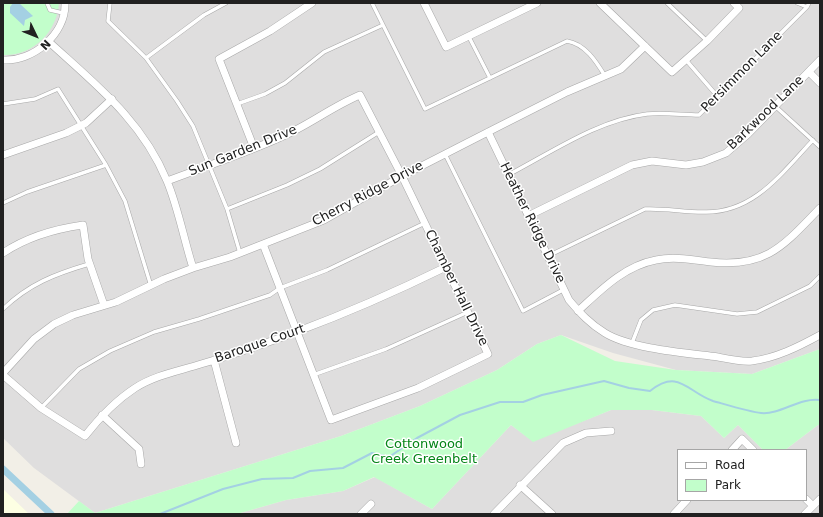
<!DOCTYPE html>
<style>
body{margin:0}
#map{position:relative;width:823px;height:517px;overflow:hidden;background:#f2efe7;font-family:"DejaVu Sans",sans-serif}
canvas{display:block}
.frame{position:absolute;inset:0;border:4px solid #212121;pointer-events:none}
.legend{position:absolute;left:677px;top:449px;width:130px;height:52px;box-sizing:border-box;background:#fff;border:1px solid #a6a6a6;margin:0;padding:5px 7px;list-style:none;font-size:12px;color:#212121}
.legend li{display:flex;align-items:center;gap:8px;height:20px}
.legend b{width:20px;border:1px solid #a6a6a6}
.north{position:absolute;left:16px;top:16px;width:40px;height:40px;-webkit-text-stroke:3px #fff;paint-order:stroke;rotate:133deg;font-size:11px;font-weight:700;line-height:16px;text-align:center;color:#212121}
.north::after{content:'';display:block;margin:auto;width:14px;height:18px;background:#212121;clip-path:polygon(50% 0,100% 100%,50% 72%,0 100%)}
</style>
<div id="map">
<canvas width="823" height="517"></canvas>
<div class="frame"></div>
<ul class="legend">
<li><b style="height:5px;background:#fff"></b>Road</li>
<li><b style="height:11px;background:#c2fecb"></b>Park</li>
</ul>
<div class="north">N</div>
</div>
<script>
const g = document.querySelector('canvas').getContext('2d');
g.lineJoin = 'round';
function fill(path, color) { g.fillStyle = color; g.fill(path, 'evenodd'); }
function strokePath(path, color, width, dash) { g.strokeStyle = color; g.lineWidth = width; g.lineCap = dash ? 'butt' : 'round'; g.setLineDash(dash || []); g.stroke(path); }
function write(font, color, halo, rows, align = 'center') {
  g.font = font + ' "DejaVu Sans",sans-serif'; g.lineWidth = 3; g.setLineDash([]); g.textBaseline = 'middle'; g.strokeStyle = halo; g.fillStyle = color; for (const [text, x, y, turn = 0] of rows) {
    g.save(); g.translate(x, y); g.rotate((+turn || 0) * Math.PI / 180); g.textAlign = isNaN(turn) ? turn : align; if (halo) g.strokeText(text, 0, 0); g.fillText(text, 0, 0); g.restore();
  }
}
const residential = new Path2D(`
 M3,3H820V349L752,374L676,370L613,353L561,335L537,344L497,370L420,406L341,436L95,513L34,468L3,438Z
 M611,410H652L701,416L724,438L738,425L763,450H678V500H806V450H785L818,425H820V514H237L286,500L343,491L375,477L432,509L511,425L533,441Z`);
const education = new Path2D(`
 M3,489L29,514H3Z`);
const park = new Path2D(`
 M3,3H59C57,32 33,56 3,55Z
 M561,335L615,361L676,370L752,374L820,349V425H818L785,450H763L738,425L724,438L701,416L652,410H611L533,442L511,425L432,509L374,477L343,491L286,500L237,514H67L79,501L95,513L341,436L420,406L497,370L537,344Z`);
const water = new Path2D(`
 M13,3H19L33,16L25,20L24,26L10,13V7Z`);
const stream = new Path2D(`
 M160,514L223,489L262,479L293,478L310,471L343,468L372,453L389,457L417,438L460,415L500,402H523L542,395L604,381L629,388L650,391C679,368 687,392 713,401C724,404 750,412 761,413C780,415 800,397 820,400`);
const canal = new Path2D(`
 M3,469L51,514`);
const lane = new Path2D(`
 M47,3L50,10L63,13
 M110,3L108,21L146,58L177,101L193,126L227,209L240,253
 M372,3L425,109L567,41C585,44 596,61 605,76
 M667,3L707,41
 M797,3L807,7
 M469,37L490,78
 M146,58L204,15L226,3
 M686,60L718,97
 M3,104L35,99L58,89L106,165L125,201L151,286
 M237,104L265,94L285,83L324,52L383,25
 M775,106L820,147
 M445,154L523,311L563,290
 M508,175C552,152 598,120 647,114C664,112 683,115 699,115L807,7L809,3
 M3,203L27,192L106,165
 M227,209L287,185L320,169L379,132
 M548,256L645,209C664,208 683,212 703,212C753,214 781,174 813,140
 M3,309C29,284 55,274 89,264
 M632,343L641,320L653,310L675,305L737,314L757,312L810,286L820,276
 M313,375L386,349L468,312
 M41,408L79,369L110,351L154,332L199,319L270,295L280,288L327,270L425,223`);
const street = new Path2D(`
 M424,3L446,47L537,3
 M600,3L672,72L707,41L739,8L734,3
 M48,41C95,84 142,120 167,181C178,207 184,240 193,268
 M3,60C33,62 66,34 65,3
 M809,72L820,83
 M488,132L569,300C580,313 590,324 605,333C631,349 687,353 718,357C728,359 741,362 752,361C776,358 798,347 820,335
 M254,148L219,59L270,31L312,3
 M3,155L66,133L86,123L112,99
 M167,181C204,167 243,154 279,138C308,126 331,107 360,95L402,176L488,354L418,388L331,420L263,244
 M528,216L632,165L652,161L686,165L703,162L726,153L748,134L820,60
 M3,253C27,237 54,229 83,225L88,259L104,305
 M578,311C601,290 624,266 656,260C674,256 694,260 711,262C767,268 784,245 820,208
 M214,360L236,443
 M3,373L34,339L54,324L73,315L116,302L164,279L193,268L230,257L324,220L402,176L488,132L567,92L621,69L645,46
 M3,375L41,408L85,436C100,417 115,401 135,388C155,375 179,371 201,364C233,355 264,344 296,332C347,313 397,291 446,267
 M102,415L139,449L141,464
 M732,450L742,439L753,450
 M520,485L552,514
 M806,499L813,506
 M361,514L371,504
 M494,514L563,443L586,433L611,431
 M674,514L687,500
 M805,514L820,499`);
const streetNames = [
 ["Persimmon Lane",742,72,-45],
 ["Barkwood Lane",766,113,-44],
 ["Sun Garden Drive",243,151,-22],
 ["Cherry Ridge Drive",368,194,-28],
 ["Heather Ridge Drive",532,223,64],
 ["Chamber Hall Drive",456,288,64],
 ["Baroque Court",260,344,-19]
];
const parkNames = [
 ["Cottonwood",424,445],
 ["Creek Greenbelt",424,460]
];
fill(residential, '#dfdede');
fill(education, '#fdffe3');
fill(park, '#c2fecb');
fill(water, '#a4d0e3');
strokePath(stream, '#a4d0e3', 2);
strokePath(canal, '#a4d0e3', 7);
strokePath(lane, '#a8a8a8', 4.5);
strokePath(street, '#a8a8a8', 8);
strokePath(lane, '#fff', 3.5);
strokePath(street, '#fff', 7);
write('13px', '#212121', '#fff', streetNames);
write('13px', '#048517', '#fff', parkNames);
</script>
